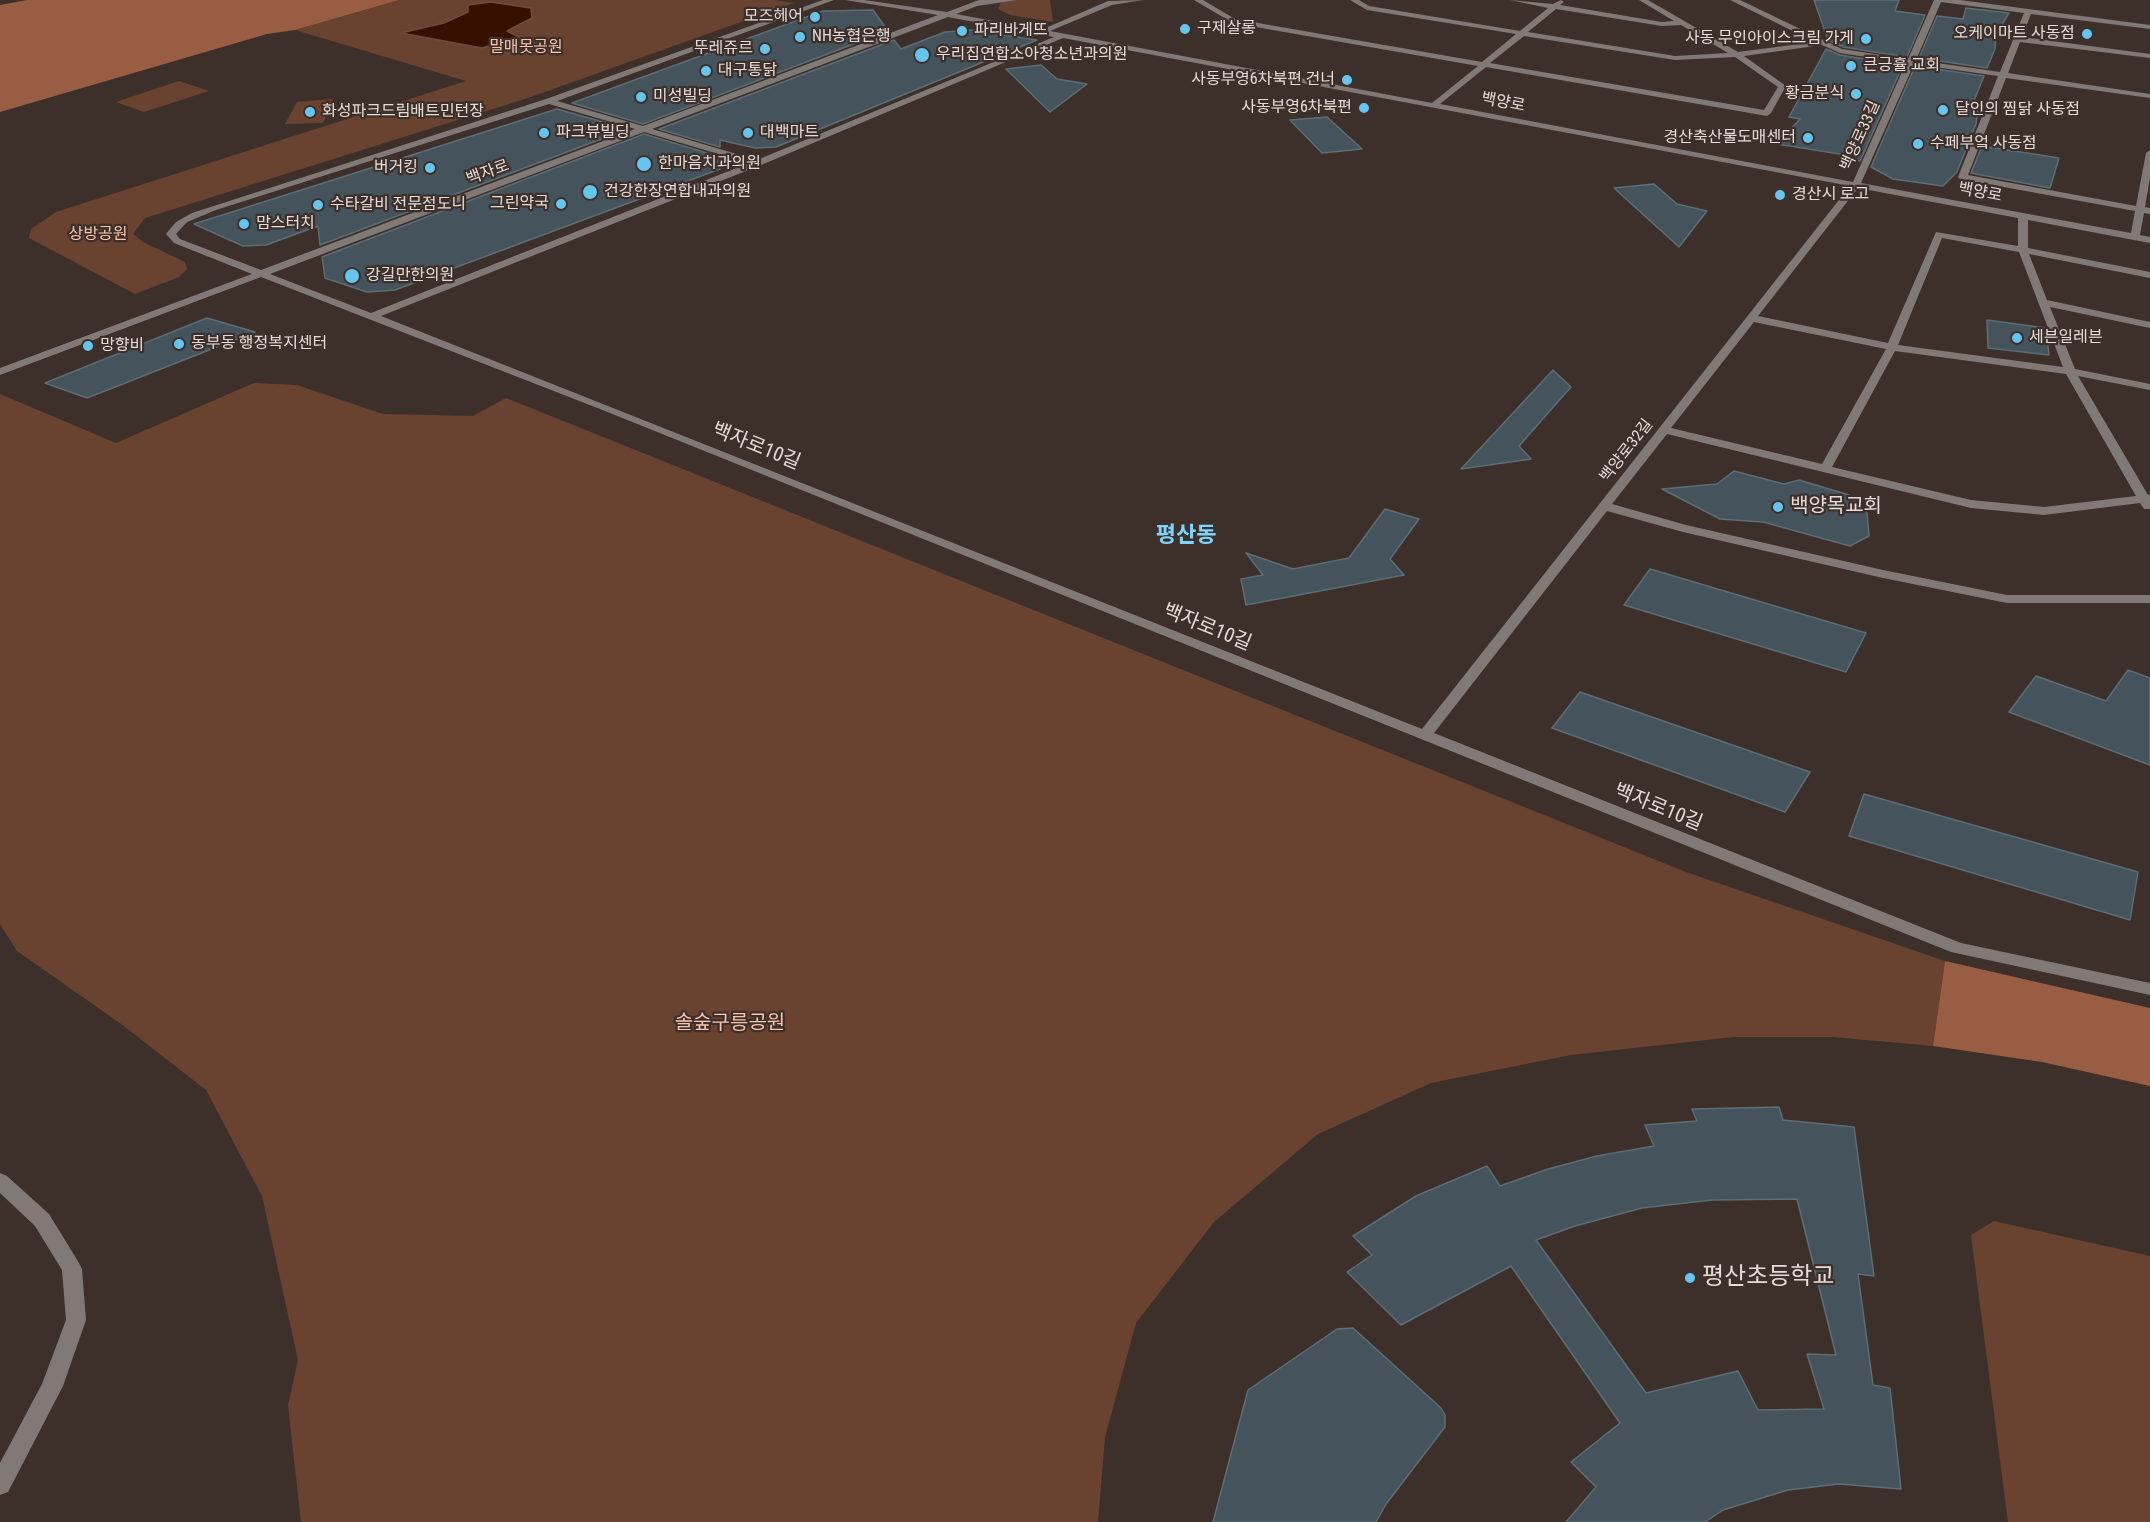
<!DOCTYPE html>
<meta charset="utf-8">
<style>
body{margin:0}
canvas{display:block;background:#3d302a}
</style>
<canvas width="2150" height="1522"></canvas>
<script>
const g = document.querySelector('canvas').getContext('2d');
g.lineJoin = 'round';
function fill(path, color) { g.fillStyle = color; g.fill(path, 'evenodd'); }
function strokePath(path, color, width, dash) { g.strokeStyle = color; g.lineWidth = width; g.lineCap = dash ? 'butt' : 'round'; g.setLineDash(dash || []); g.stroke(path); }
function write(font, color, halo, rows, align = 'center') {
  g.font = font + ' "Roboto Condensed","Noto Sans KR",sans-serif'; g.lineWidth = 4.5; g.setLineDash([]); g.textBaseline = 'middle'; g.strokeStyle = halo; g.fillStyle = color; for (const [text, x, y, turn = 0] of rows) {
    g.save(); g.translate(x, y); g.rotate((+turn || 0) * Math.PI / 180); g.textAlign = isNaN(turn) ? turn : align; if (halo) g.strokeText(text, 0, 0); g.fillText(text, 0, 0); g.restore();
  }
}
const green = new Path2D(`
 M399,0H775L794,3L528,98L145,218L133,234L143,242L185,262L187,269L179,277L135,294L29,238L31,229L56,212L466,81L295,30Z
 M1016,0H1050L1053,22L1010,15L998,9L1001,2Z
 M179,81L209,91L144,112L116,102Z
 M333,99L323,123L285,124L297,102Z
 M254,383L297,385L383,414L473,416L506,398L1686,872L1945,961L1933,1046L1833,1037H1734L1571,1055L1431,1083L1318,1134L1214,1222L1136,1323L1105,1437L1098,1522H301L288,1405L298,1360L262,1196L206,1090L124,1026L17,951L0,924V394L116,443Z
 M1994,1221L2150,1256V1522H2008L1971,1235Z`);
const forest = new Path2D(`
 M27,0H399L295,30L267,34L0,112V5Z
 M1945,961L2150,1008V1086L2042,1062L1933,1046Z`);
const water = new Path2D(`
 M491,2L531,8L532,18L507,31L519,37L482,48L401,33L444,23L468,12V5Z`);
const building = new Path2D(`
 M1814,0H1899L1895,11L1925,15L1907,57L1843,47L1828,40Z
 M1966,8L2009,13L1996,35L1995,49L1987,68L1919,58L1937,16L1963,19Z
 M873,10L888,31L643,124L572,103L823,11Z
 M971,30L1037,40L776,147L755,148L720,140V147L659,129L894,40L901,49L945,32Z
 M1826,49L1840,55L1903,65L1860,161L1846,155L1777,144L1800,119L1789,117Z
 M1041,65L1057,79L1087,84L1050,112L1006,69Z
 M1915,66L1984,76L1971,108L1978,109L1976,124L1957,172L1943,186L1893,179L1871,167Z
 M557,109L628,129L320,245L318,226L266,245L243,246L194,224Z
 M1327,117L1362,149L1322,153L1290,120Z
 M644,134L720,157V169L395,290L367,292L325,278L322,257Z
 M1982,146L2059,158L2050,188L1971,173Z
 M1654,184L1677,204L1707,211L1679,247L1614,188Z
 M207,318L255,332L87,398L45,383Z
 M1987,320L2046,328L2049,355L1988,348Z
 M1553,370L1571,387L1519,446L1531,459L1461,469Z
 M1734,471L1784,484L1799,480L1849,495L1867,513L1869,536L1850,546L1763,522L1720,519L1662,489L1717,484Z
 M1385,509L1419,519L1390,559L1404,575L1246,605L1241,579L1263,575L1246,553L1293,569L1349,558Z
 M1650,569L1866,633L1846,672L1624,605Z
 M2128,670L2150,678V765L2009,712L2036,676L2106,701Z
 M1580,692L1810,772L1785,812L1552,728Z
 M1864,794L2138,872L2130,920L1849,836Z
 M1779,1107L1783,1120L1854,1127L1874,1276L1858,1274L1873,1385L1890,1388L1901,1489L1839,1484L1788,1490L1723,1510L1705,1522H1566L1596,1487L1571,1462L1620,1423L1511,1266L1401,1325L1347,1272L1372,1255L1353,1236L1416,1196L1487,1166L1500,1186L1548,1169L1597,1156L1654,1146L1645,1125L1697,1121L1692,1109ZM1797,1199L1836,1355L1807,1354L1824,1409L1758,1410L1738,1371L1646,1393L1536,1240L1575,1226L1642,1208L1712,1200Z
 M1353,1328L1441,1408L1445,1415V1427L1386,1504L1376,1522H1213L1248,1390L1337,1329Z`);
const minor = new Path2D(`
 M823,0H834L557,101L643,126L938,15L845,0H864L947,12L979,0H1017L977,6L956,14L1041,30L1108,1L1143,0L1112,5L1050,31L1432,103L1478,66L1233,23L1194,0H1203L1235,19L1482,62L1516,34L1367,10L1350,0H1359L1369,6L1520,31L1548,8L1510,0L1553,4L1561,0L1564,2L1560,5L1662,22L1674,21L1639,0H1648L1738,52L1815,42L1730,0H1740L1842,49L1908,59L1934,0H1960L2150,25V29L2031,14L2022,37L2150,54V58L2020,42L2008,73L2150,94V98L2006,78L1968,175L2136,206L2146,153L2150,150V178L2145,207L2150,208V214L2144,213L2140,235L2150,237V243L2028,220V248L2150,272V278L2029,254L2047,300L2150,322V328L2050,307L2075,369L2150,384V390L2078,376L2148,495L2150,494V509H2144L2140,503L2044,515L1971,508L1667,434L1612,504L1686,525L1883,570L2007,595H2150V603H2007L1883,578L1683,532L1607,511L1434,733L1961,943L2150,983V995L1951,952L600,409L261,277L0,375V368L252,274L174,243L166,234L176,222L192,213L546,99ZM1941,2L2024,13L2000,72L1916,60ZM1556,9L1662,26L1681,25L1728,53L1675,56L1528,32ZM948,17L1054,37L757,160L652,129ZM1524,36L1675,60L1735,57L1778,87L1764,110L1490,63ZM1063,38L1850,186L1422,729L381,316L761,165ZM1822,45L1840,53L1906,63L1853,182L1440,104L1486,67L1767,116L1771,113L1786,86L1744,56ZM1914,64L1998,76L1958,177L1960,179L2135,211L2131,233L1861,183ZM549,104L635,129L261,270L180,239L176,234L187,222L216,210ZM644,132L749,163L371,313L270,274ZM1858,188L2018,218V246L1936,232L1888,343L1758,316ZM1942,238L2019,252L2063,367L1898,345ZM1754,322L1886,349L1822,464L1671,428ZM1895,351L2066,374L2136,496L2044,507L1971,500L1832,467Z
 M0,1173L7,1176L49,1214L79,1263L82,1269L86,1320L63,1386L8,1492L0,1495V1463L42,1384L66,1320L62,1270L35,1226L0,1193Z`);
const markers = [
 [815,17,6,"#65c5ee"],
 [1185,29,6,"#65c5ee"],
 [962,31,6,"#65c5ee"],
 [2087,34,6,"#65c5ee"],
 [800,37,6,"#65c5ee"],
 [1866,39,6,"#65c5ee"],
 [765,49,6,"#65c5ee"],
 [922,55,8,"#65c5ee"],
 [1851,66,6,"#65c5ee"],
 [706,71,6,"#65c5ee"],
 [1347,80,6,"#65c5ee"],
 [1856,94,6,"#65c5ee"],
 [641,97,6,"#65c5ee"],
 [1364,108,6,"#65c5ee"],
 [1943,110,6,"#65c5ee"],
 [310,112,6,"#65c5ee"],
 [544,133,6,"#65c5ee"],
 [748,133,6,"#65c5ee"],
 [1808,138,6,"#65c5ee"],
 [1918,144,6,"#65c5ee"],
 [644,164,8,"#65c5ee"],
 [430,168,6,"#65c5ee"],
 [590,192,8,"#65c5ee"],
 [1780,195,6,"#65c5ee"],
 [561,204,6,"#65c5ee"],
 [318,205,6,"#65c5ee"],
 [244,224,6,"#65c5ee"],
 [352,276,8,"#65c5ee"],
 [2017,338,6,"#65c5ee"],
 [179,344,6,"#65c5ee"],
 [88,346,6,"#65c5ee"],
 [1778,507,6,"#65c5ee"],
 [1690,1278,6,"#65c5ee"]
];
const farPoinames = [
 ["모즈헤어",803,17,"right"],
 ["구제살롱",1197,29],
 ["파리바게뜨",974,31],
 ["오케이마트 사동점",2075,34,"right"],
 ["NH농협은행",812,37],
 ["사동 무인아이스크림 가게",1854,39,"right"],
 ["뚜레쥬르",753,49,"right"],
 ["우리집연합소아청소년과의원",936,55],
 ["큰긍휼 교회",1863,66],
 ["대구통닭",718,71],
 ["사동부영6차북편 건너",1335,80,"right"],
 ["황금분식",1844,94,"right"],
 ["미성빌딩",653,97],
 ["사동부영6차북편",1352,108,"right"],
 ["달인의 찜닭 사동점",1955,110],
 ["화성파크드림배트민턴장",322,112],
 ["파크뷰빌딩",556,133],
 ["대백마트",760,133],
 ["경산축산물도매센터",1796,138,"right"],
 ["수페부엌 사동점",1930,144],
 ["한마음치과의원",658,164],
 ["버거킹",418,168,"right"],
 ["건강한장연합내과의원",604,192],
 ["경산시 로고",1792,195],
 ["그린약국",549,204,"right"],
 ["수타갈비 전문점도니",330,205],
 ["맘스터치",256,224],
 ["강길만한의원",366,276],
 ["세븐일레븐",2029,338],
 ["동부동 행정복지센터",191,344],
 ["망향비",100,346]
];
const farParknames = [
 ["말매못공원",526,48],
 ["상방공원",98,235]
];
const farStreetnames = [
 ["백양로",1503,103,11],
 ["백양로33길",1861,136,-66],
 ["백자로",488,173,-20],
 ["백양로",1980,193,11],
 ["백양로32길",1627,451,-52]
];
const streetNames = [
 ["백자로10길",756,447,22],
 ["백자로10길",1207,628,22],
 ["백자로10길",1658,808,22]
];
const poiNames = [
 ["백양목교회",1790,507]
];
const parkNames = [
 ["솔숲구릉공원",730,1024]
];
const quarterNames = [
 ["평산동",1186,536]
];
const nearPoinames = [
 ["평산초등학교",1702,1278]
];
fill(green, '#6a4230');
fill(forest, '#985d42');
fill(water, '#371000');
strokePath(water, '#6b4d40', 1.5);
fill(building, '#45545c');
strokePath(building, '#5d6d74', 1.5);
fill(minor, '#817976');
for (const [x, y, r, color] of markers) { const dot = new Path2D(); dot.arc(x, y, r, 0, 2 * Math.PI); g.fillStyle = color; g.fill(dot); strokePath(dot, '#3d302a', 2); }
write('16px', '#e4dbd7', '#3d302a', farPoinames, 'left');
write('16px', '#f9c3ac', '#3d302a', farParknames);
write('16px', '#e4dbd7', '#3d302a', farStreetnames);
write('20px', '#e4dbd7', '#3d302a', streetNames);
write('20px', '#e4dbd7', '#3d302a', poiNames, 'left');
write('20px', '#f9c3ac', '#3d302a', parkNames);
write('bold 22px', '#7dd3fa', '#3d302a', quarterNames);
write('24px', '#e4dbd7', '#3d302a', nearPoinames, 'left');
</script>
